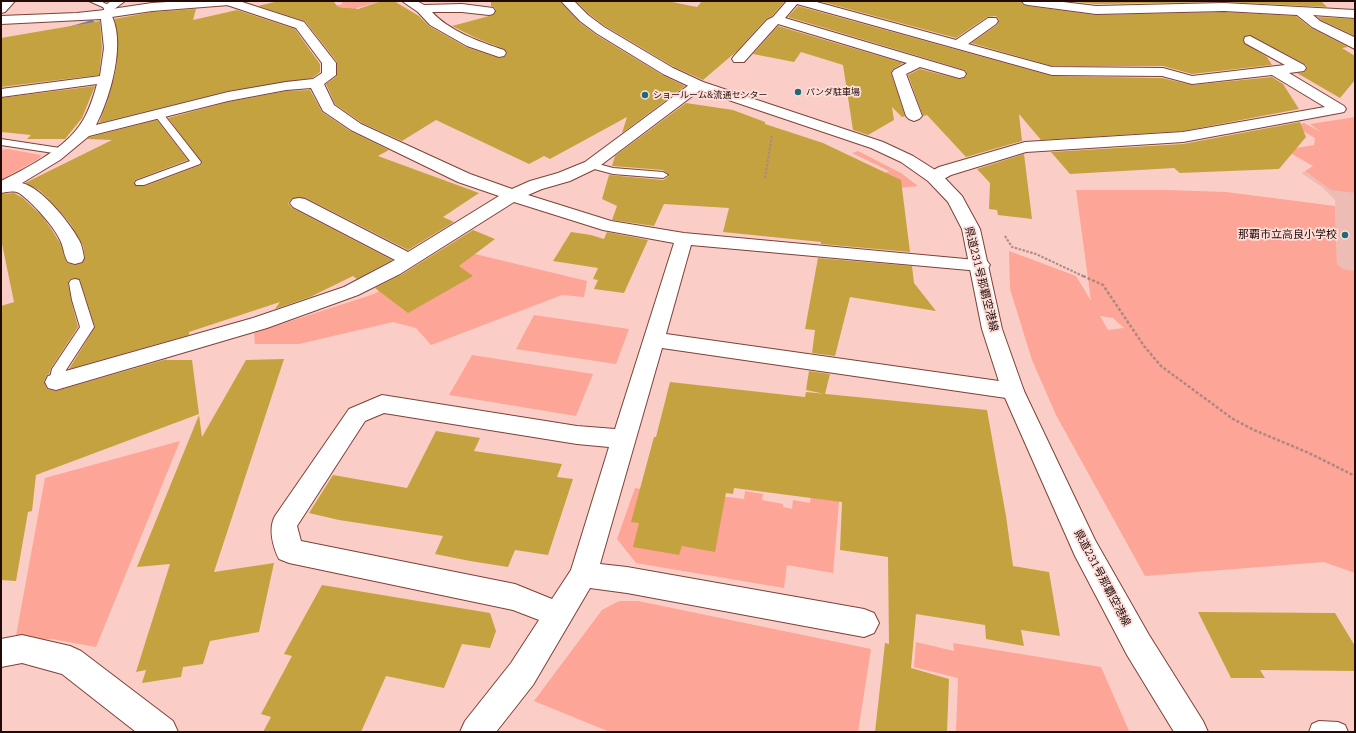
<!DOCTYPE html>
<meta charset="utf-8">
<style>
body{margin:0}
#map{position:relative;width:1356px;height:733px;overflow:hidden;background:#facec6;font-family:"IBM Plex Serif",serif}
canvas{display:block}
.frame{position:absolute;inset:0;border:2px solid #210906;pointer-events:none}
</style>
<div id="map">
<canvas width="1356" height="733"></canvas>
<div class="frame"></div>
</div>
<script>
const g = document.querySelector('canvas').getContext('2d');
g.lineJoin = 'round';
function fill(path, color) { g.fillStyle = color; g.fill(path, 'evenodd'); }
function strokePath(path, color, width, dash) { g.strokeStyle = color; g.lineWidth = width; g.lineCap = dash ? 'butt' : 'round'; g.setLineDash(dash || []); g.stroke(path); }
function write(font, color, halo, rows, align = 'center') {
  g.font = font + ' "IBM Plex Serif","Noto Sans JP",serif'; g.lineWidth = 3.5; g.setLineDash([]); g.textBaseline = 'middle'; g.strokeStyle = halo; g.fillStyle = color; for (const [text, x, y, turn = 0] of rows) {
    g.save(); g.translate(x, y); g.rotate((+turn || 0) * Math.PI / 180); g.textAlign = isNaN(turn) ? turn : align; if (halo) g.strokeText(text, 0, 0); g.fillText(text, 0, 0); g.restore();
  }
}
const built = new Path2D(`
 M1355,150V271L1343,269L1337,264L1335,200L1322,187L1301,173Z`);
const green = new Path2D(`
 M340,1H383L356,8L366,19L350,13L345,7H335L333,6L343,4Z
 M1355,117V193L1331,190L1305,171L1313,166L1285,150L1314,145L1315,138L1294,126L1304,123L1321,132L1310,124Z
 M8,149L41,155L40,158L1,180V150Z
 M858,151L901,173L918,186L871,191L866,184L889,171L852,153Z
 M1076,190H1166L1226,192L1335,206L1337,264L1343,269L1355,271V573L1324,562L1145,576L1056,415L1032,360L1010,289L1009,251L1076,276L1091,301ZM1100,316L1113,318L1124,328L1108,330Z
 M450,248L587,281L584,297L562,295L431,345L416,328L393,322L299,344H255L254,333L374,294Z
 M534,315L629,329L616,364L516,349Z
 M472,355L593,374L576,416L449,395Z
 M180,441L96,647L52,639L15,641L45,478Z
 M812,485L840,490L833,573L787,565L784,588L636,563L617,539L635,488C671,493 707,494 744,499L745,491L763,494L762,500L783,504V507L792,509L793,500L810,503Z
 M619,601H638L871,649L858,732H610L534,701L602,610Z
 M916,642L954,651L953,643L1101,667L1129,731L1117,732H956L958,678L914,667Z`);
const stream = new Path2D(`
 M92,20L95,22L94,23L71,29L68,27Z`);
const building = new Path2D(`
 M279,1H333L338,7L358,9L379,2L394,1L419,16L429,26L466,47L499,58L504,57L507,54L504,49L476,38L452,26L493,15L496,10L494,7L491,6V1H560L579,22L595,34L662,75L685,86L622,133L627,117L550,159L544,156L529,164L436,120L402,141L362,123L335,104L326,84L337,76V62L305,21L258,6Z
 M576,1H667L697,7L702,1H785L772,16L766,19L737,51L703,80L674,67L605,26L589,14Z
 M819,1H1021L1023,5L1028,6L1096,15L1224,12L1296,16L1311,28L1348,47L1342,48L1355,56V80L1340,98L1297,73L1305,72L1307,67L1305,64L1250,35L1244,37V43L1267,57L1272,65L1192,74L1163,66H1052L971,43L997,25L999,20L996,16L987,17L956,38Z
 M1067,1H1321L1327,7L1224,2L1096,4Z
 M798,6L1052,76L1162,78L1192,85L1272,77L1283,84L1299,109L1183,131L1041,140L1019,114L1022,141L966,157L927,115L923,116L908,75L920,69L959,79L964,78L967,75L965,70L788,17Z
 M196,9L193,20L237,10L295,29L320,64V72L312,78L228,91L99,123L108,100L116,69L118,37L114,19L152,12Z
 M1317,17L1355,19V36L1321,20Z
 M100,21L102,48L99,75L1,87V38Z
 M778,26L903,63L893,69L891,73L905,116L902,117L892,107L894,120L868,135L853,130L843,65L801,52L794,62L753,54Z
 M95,86L82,118L65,139H27L31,135L1,132V98Z
 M310,90L322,112L350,131L389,150L378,156L479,193L443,217L454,222L408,250L306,198H293L288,203L292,208L392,260L357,279L353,276L310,297L275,309L280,302L189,332V335L69,369L95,327L80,280L75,278L70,279L68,283L71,300L78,327L51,368L49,374L47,375L44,381L47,389L56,391L167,359L165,360H192L199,414L36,475L32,511L28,512L16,581L1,580V306L14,302L1,239V194L14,193L23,198L42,216L52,230L60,243L67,263L75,265L82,263L85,258L83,246L70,223L47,197L39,190L25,183L112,140L87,139L90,137L157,120L188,160L135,180L134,182L136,186H145L201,165L202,163L168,118L228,102L286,91Z
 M686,103L733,110L765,122V124L823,143L901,180L910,252L821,244V242L723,232L729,208L664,204L654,226L612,220L617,206L602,199L609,175L663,180L669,176L663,170L612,166L615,156Z
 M1300,122L1306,137L1279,169L1180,173L1174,168L1070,174L1051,152L1183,144Z
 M1024,154L1032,219L998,215L997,210L989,209L990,183L977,169Z
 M473,230L495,239L459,266L473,276L408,313L375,288L401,275Z
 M571,232L591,235L604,239L607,232L648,240L624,293L594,289L598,280L593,279L598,268L553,261Z
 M818,258L912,266L914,283L936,311L850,297L835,356L812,353L815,330L805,329Z
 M284,359L214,572L274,563L259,632L210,641L203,664L183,667L181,677L142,683L146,670L136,672L170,564L137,567L199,415L202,437L246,360Z
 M809,371L830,374L825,394L806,390Z
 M670,382L805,397L806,392L987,410L1006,516L1013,566L1049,572L1060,636L1021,630L1024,646L986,639L985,625L916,614L911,668L949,679L947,732H875L885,643L889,644L888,557L840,550L842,502L734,488L733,494L726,493L715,552L682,546L679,555L633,547L639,523L631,522L654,437H656Z
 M436,431L480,438L474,451L562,464L557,477L573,479L548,555L515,550L508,567L470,561L435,554L443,536L339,520L309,513L333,475L407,488Z
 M322,585L490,613L496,631L490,648L462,644L444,688L386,676L361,732H263L271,717L261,714L292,656L284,654Z
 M1198,612L1335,613L1355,646V671L1260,670L1265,678H1231Z`);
const pathFar1 = new Path2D(`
 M765,178L772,135
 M1005,236L1012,247L1036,254L1085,277`);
const path = new Path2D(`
 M1083,276L1103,285L1144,346L1161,366L1233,419L1254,430L1309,453L1355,476`);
const lane = new Path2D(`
 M89,1H100L113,7L108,16H102L101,14L105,8Z
 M158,110L161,111L201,162L200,164L144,185H136L135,183L136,181L190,161L153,113Z
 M1,139L60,148L65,151L60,154L1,145Z
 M591,162L613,168L663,172L668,175L663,178L613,174L587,167L586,165Z
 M75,279L79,280L94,327L66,370L61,386L56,387L51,386L49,382L52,369L80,327L72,300L69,283L71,280Z
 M1319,721L1338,722L1345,725L1348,732H1309L1312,724Z`);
const street = new Path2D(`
 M2,1H15L5,12L1,13Z
 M111,1H125L113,10H105L103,7Z
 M222,1H239L304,22L336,63V75L324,84L334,105L361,124L470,174L512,189L530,181L558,173L585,162L693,82L698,81L703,82L705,85L703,88L597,168L570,181L542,189L528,195L611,221L684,233L987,261L990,265L987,269L980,271L691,245L666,334L1013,383L1021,385L1024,391L1021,397L1013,399L662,348L600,564L627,567L864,609L874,613L879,623L874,633L864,637L627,593L590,588L533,685L496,732H460L465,721L511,663L539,620L513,610L289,563L279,559C273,547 268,529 275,516L349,409L382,395L577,426L615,429L674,243L603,230L514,202L400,274L358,295L267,328L56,390L48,388L45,382L48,376L253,318L344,287L395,260L293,207L290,203L293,199L299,198L305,199L408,252L499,196L458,182L351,130L323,111L311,88L286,90L228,101L89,136L60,160L22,183C42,188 69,222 79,240C82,245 83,252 84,258L82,262L75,264L68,262C64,256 64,249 61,242C55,227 32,202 19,193C13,190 7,192 1,193V181C25,169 60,151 77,129C87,117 93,99 97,84L1,97V89L100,76L104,48L101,19L1,24V16L77,13L105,10L109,11C128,39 110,98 96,125L228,92L286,82L313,79L322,73V63L296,28L224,4ZM384,413L577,444L609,447L571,570L552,599L515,584L301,541L297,526L365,421Z
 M402,1H417L424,5L462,4L493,8L495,11L493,14L489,15L462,12H432C449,31 480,42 504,50L506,53L504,56L499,57L467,46L430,25L418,12Z
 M787,1H813L956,40L988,18H996L998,21L996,24L968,44L1052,67L1163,68L1192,76L1285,65L1245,43L1244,40L1245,37L1250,36L1304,65L1306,68L1304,71L1289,73L1344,106L1346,109L1344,112L1339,113L1183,142L1026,152L951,175L940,181L934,182L928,181L926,177L928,173L939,167L1025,142L1183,132L1325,107L1272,75L1192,84L1162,76L1052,75L797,4L785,18L964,71L966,74L964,77L959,78L920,67L906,74L922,116L919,119L914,121L909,119L906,116L892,73L894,70L907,63L778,24L744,62H734L732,59L734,56L767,20L773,17Z
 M1022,1H1055L1096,6L1224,3L1355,10V18L1313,15L1320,21L1354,37L1355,38V49L1312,27L1297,15L1224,11L1096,14L1028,5L1024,4Z
 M22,635L70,646L81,651L173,721L178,732H136L62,674L22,663L1,667V639Z`);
const secondary = new Path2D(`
 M183,1H235L233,4L229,5L152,11L105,18L101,17L99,14L101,11L105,10L152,3Z
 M561,1H574L588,15L604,27L673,68L703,82L883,142L913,156L940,173L962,196L980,229L1002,329L1024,391L1095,540L1149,635L1203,721L1208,732H1174L1127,655L1075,556L1002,391L982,329L962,229L948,202L928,181L901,162L871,148L693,88L663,74L596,33L580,21Z`);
const markers = [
 [798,92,4,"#216a75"],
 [645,95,4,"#216a75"],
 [1345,235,4,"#216a75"]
];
const farPoinames = [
 ["パンダ駐車場",806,92],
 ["ショールーム&流通センター",653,95]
];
const poiNames = [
 ["那覇市立高良小学校",1337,235]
];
const streetNames = [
 ["県道231号那覇空港線",981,279,76],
 ["県道231号那覇空港線",1102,578,62]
];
fill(built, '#edbdb5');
fill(green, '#fda597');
fill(stream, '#6f7bb3');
fill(building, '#c4a240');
strokePath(lane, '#7d4138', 2);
strokePath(street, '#7d4138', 2);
strokePath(secondary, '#7d4138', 2);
strokePath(pathFar1, '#ad8882', 2, [2.5, 1.5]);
strokePath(path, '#ad8882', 2.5, [3, 2]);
fill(lane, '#fff');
fill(street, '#fff');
fill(secondary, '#fff');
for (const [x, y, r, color] of markers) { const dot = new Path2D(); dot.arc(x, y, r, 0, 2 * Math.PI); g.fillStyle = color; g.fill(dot); strokePath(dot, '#fddfda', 1.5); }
write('9px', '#210906', '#fddfda', farPoinames, 'left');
write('11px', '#210906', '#fddfda', poiNames, 'right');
write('11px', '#210906', '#fddfda', streetNames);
</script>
